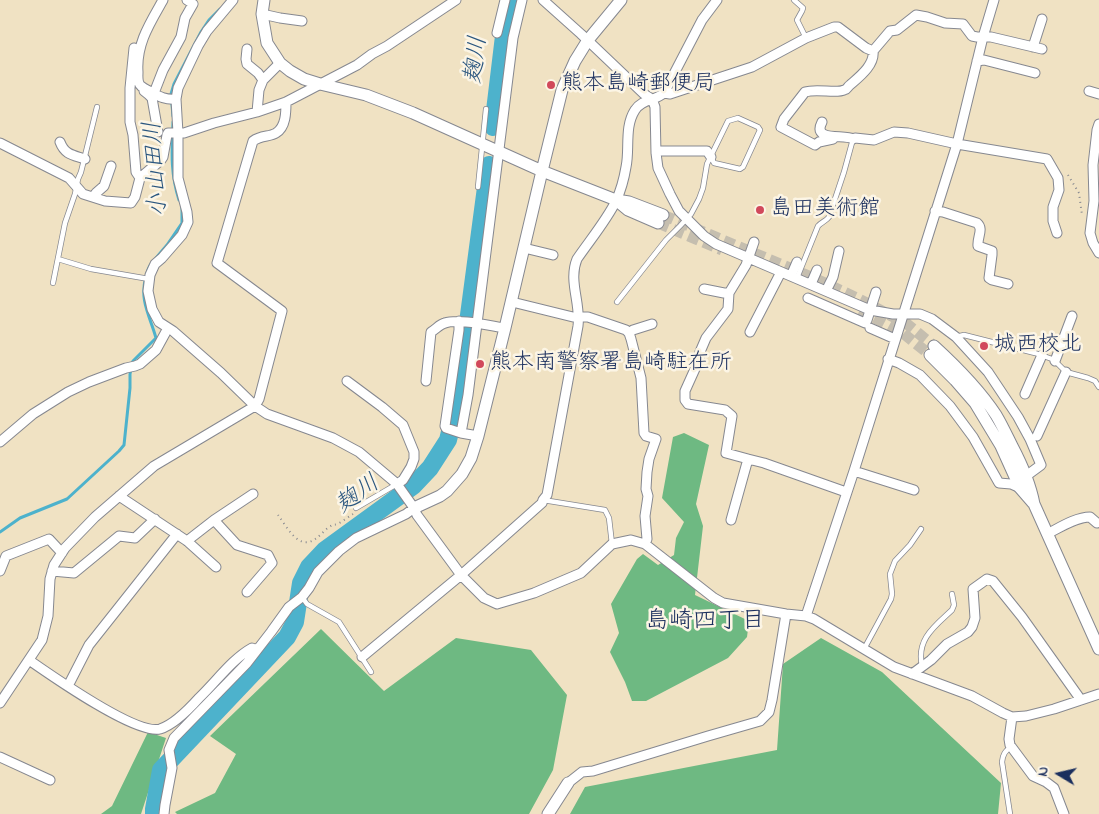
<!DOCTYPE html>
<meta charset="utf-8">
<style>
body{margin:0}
#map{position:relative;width:1099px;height:814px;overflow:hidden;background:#f0e2c3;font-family:"Indie Flower",sans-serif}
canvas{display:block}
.north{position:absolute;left:1034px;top:749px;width:50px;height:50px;-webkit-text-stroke:4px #fcf5e5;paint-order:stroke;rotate:279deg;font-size:14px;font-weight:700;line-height:20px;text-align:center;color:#1b2f5e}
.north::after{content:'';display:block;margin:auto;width:18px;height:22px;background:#1b2f5e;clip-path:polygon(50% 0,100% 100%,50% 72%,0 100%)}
</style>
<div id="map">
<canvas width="1099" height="814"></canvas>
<div class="north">N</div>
</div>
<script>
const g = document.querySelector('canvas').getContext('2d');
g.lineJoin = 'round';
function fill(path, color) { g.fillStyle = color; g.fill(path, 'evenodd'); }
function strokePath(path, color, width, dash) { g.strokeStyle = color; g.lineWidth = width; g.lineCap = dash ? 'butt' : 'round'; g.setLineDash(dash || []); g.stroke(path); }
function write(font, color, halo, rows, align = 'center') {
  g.font = font + ' "Indie Flower","Klee One",sans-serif'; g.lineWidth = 5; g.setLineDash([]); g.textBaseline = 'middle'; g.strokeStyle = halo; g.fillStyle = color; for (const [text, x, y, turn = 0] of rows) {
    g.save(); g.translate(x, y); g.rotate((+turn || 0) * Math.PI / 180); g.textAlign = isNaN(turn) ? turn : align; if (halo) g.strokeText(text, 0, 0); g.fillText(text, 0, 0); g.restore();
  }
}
const forest = new Path2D(`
 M684,433L709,445L696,504L703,526L695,595L749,621L747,637L728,658L646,701H632L625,682L610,652L619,633L611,604L637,559L643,554L658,565L674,555L676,538L684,522L662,498L673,437Z
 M321,629L384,691L456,638L531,650L567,695L553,770L529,814H177L175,812L215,793L236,754L210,736Z
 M821,638L882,672L1001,783L998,814H570L585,787L777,750L783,664Z
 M148,732L166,738L141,814H101L112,806Z`);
const stream = new Path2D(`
 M173,116L171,94L174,84L201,32L209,20L220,9
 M173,122C172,151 170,172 179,200
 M156,258L167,245L182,223V208
 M0,532L20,518L67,499L119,451L124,445L130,388V374L133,361L156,338C150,316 139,300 146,277C147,272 148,267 152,263`);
const river = new Path2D(`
 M493,127L504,36L513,0
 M154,814V809L161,770L287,637L295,622L301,583L309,567L325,550L413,486L430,468L448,440L455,411L469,315L489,165`);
const tertiaryTunnel = new Path2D(`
 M663,215L816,279L859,299L907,324L934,346
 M658,223L722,250
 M860,310L903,333L930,355`);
const path = new Path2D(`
 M1068,175L1079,193L1082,215
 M278,515C288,528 299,553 318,537C322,534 327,527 333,525C334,524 335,525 337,524C342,522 348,517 353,514`);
const service = new Path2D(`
 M794,0L803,8L802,11L797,20L806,38
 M478,187L486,109
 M58,259L91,269L149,279
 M797,278L818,226C822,222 826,221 829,217L844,172L853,139
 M53,283L65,223L75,194L78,179L81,172L97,107
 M617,302L666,240L680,226L691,214L699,199L703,188L707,164L728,121L738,118L758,127L760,130L743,167L740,169L714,163L711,157
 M956,337L964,335L1035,353L1052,359L1055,361L1066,372L1088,378L1095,381L1099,387
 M543,500L605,510L609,518L612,544
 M356,508L397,484
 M302,597L307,604L339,622L371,672
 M864,649L891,599L892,594L890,574L895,561L910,545L921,529
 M922,666C916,639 935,626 952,610L954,605L952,594
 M1010,814L1002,762C1003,754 1005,751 1011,747`);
const minor = new Path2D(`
 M163,0C150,23 136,44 138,72C138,76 137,83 141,86C144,89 148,90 151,92C160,97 166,100 176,99
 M233,0L207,31L198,46L178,88L176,99L178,133V178L187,212L188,222L182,235L162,258L155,264L150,275L148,291L152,309L159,322L173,331L221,373L255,406L267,414L333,438L359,452L397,484L414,508L417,515L461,575L484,598L497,604L534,593L581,573L612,544L631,540L645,544L714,598L723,603L786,614L806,616L814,619L894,667L972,696L1003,713L1012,717L1026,716L1054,709L1099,694
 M543,0L581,34L644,94L652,99L655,107L656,153L658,168L670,194L679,211L704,236L716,244L870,310L893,314H920L932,319L956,337L988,372L1018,417L1030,439L1041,465L1026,476
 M262,14L280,18L302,21
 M497,33L505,0
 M1033,47L1042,19
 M134,48L130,88V122L133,135L136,172L140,178
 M247,49L246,59L247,64L258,73L263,80
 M977,61L984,60L1035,73
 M144,91L149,95L152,98L158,132
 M1089,91L1099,94
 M154,93L163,70L181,37L185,18L193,4L187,0
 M664,93L670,94L752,67L806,38L834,27H838L866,48L873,51L890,31L897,30L916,15L927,17L945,23L963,24L972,36L977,37H991L1042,49
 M257,112L259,90L263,80L280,63
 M822,122C812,142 844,134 853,139L855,138L874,140L894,132L908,133L957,144L1047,159L1058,178L1059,190L1053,207V221L1057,233
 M1099,124L1097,130L1093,165L1094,201L1090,233L1093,243L1099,253
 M833,139L819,142L815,145L781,127L784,119L805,92C817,88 836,94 844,90C848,89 847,87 850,85C859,77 875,65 873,51
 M60,142C65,155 73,155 85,159
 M0,143L69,178L83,194L105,201L131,203L135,197L140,178L161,160L163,157L167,135L168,133H184L214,123L257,112L286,102L357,65L372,54L387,46L456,0
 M656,153L660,151H707L711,157
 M93,197L96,193L104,186L111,166
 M935,211L943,212L977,223C984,229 977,237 978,246L992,251V255L989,278L992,280L1008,284
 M524,248L553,255
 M791,276L797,262
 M811,284L817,270
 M704,289L724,293H729
 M826,291L833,277L839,251
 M808,298L865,323L867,320L876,292
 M512,302L573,317H588L626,330L629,333L631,339L641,378L644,433L646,436L656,439L649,459L647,472L646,489L648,496L645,516L647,539L645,544
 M459,321V330L445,426L446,428L461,433
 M870,328L895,339
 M750,332L781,272
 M629,333L633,330L652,324
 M888,359L899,363L920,375L950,406L973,437L999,483L1011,484L1020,488
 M1055,361L1072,316
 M347,381L382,407L403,425L414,452V459L411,467L403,480L397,484
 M426,381L431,332C436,329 440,324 445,323C458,318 491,326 505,328
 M1025,394L1042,355
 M478,436L461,433L468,395L513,38L522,0
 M1037,436L1066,372
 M0,442L33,414L68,392L89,382L126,368L135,366L140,364L156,350L168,328
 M748,459L726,453L732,416L725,410L688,404L685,400V391L699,360L700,352L706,338L728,309L729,293L746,265L754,242
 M854,471L914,490
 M119,496L187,541L216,567
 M214,520L237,545L268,555L272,563L247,592
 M731,520L748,459L764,463L846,492
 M1047,534C1059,528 1076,517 1090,517L1097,523
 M187,541L214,520L253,494
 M0,571L6,556L49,539L62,553
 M52,571L74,573L119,536L135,538L155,519
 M806,616L854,471L957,144L983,37L994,0
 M362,657L461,575L542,503L543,500L547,495L578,326C581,303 568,281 577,259C590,240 606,221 616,201C621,190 624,179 626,167C630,149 624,127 635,110C642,99 655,101 664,93L702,20L717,0
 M29,660C52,676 136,735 160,729C173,725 190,708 199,698C216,682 232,659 252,648L257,650
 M912,674L931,660L947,644L968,632L972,627L975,618L973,589L987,579L993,581L1022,617L1081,700
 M68,686L89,645L177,534
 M0,703L42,640L48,616L50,579L54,565L65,548L95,517L154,466L255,406L259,399L282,311L217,263L253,141C261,135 270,137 276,133C286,127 286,112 286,102
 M1012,717L1009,739L1010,745L1033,776L1046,782L1054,788L1064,814
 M0,757L50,780
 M568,783L582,772L593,771L708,736L760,721L769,712L772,700L786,614
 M164,814L165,805L172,768L169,750L174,738L247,663L271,632L289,607L302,597L309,588L318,572L339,551L356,538L406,514L414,508`);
const tertiary = new Path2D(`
 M264,0L262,14L267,43L280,63L290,71L304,79L320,84L366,95L413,113L542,171L616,200L629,202L663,215
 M616,200L628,210L658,223
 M934,346C957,367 979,389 996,415C1002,425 1007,436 1012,446C1022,465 1030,483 1034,504L1099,649
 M930,355L955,380L975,403L1001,446L1020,488L1033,503
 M414,508L440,496L447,491L462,474L471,458L478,436L505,328L542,171L562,90L575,61L588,40L621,0
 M548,814L568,783`);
const markers = [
 [551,85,5,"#d1495b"],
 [760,210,5,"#d1495b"],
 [984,346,5,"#d1495b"],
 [480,364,5,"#d1495b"]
];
const poiNames = [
 ["熊本島崎郵便局",561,85],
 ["島田美術館",770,210],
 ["城西校北",994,346],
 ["熊本南警察署島崎駐在所",490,364]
];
const waterNames = [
 ["麹川",478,60,-83],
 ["小山田川",158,169,-94],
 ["麹川",359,496,-36]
];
const neighbourhoodNames = [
 ["島崎四丁目",705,623]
];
fill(forest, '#6eb982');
strokePath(stream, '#4db2cc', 3);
strokePath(river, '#4db2cc', 18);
strokePath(tertiaryTunnel, '#c5beaf', 11, [11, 5.5]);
strokePath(service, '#868890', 6);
strokePath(minor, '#868890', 11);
strokePath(tertiary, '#868890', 13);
strokePath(path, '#868890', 2, [1, 4]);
strokePath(service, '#fff', 4.5);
strokePath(minor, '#fff', 9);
strokePath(tertiary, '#fff', 11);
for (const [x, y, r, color] of markers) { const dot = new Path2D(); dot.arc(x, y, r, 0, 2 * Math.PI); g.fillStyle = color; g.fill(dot); strokePath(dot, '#fcf5e5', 2); }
write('22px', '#1b2f5e', '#fcf5e5', poiNames, 'left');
write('italic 24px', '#2a567f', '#fcf5e5', waterNames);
write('24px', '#1b2f5e', '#fcf5e5', neighbourhoodNames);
</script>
